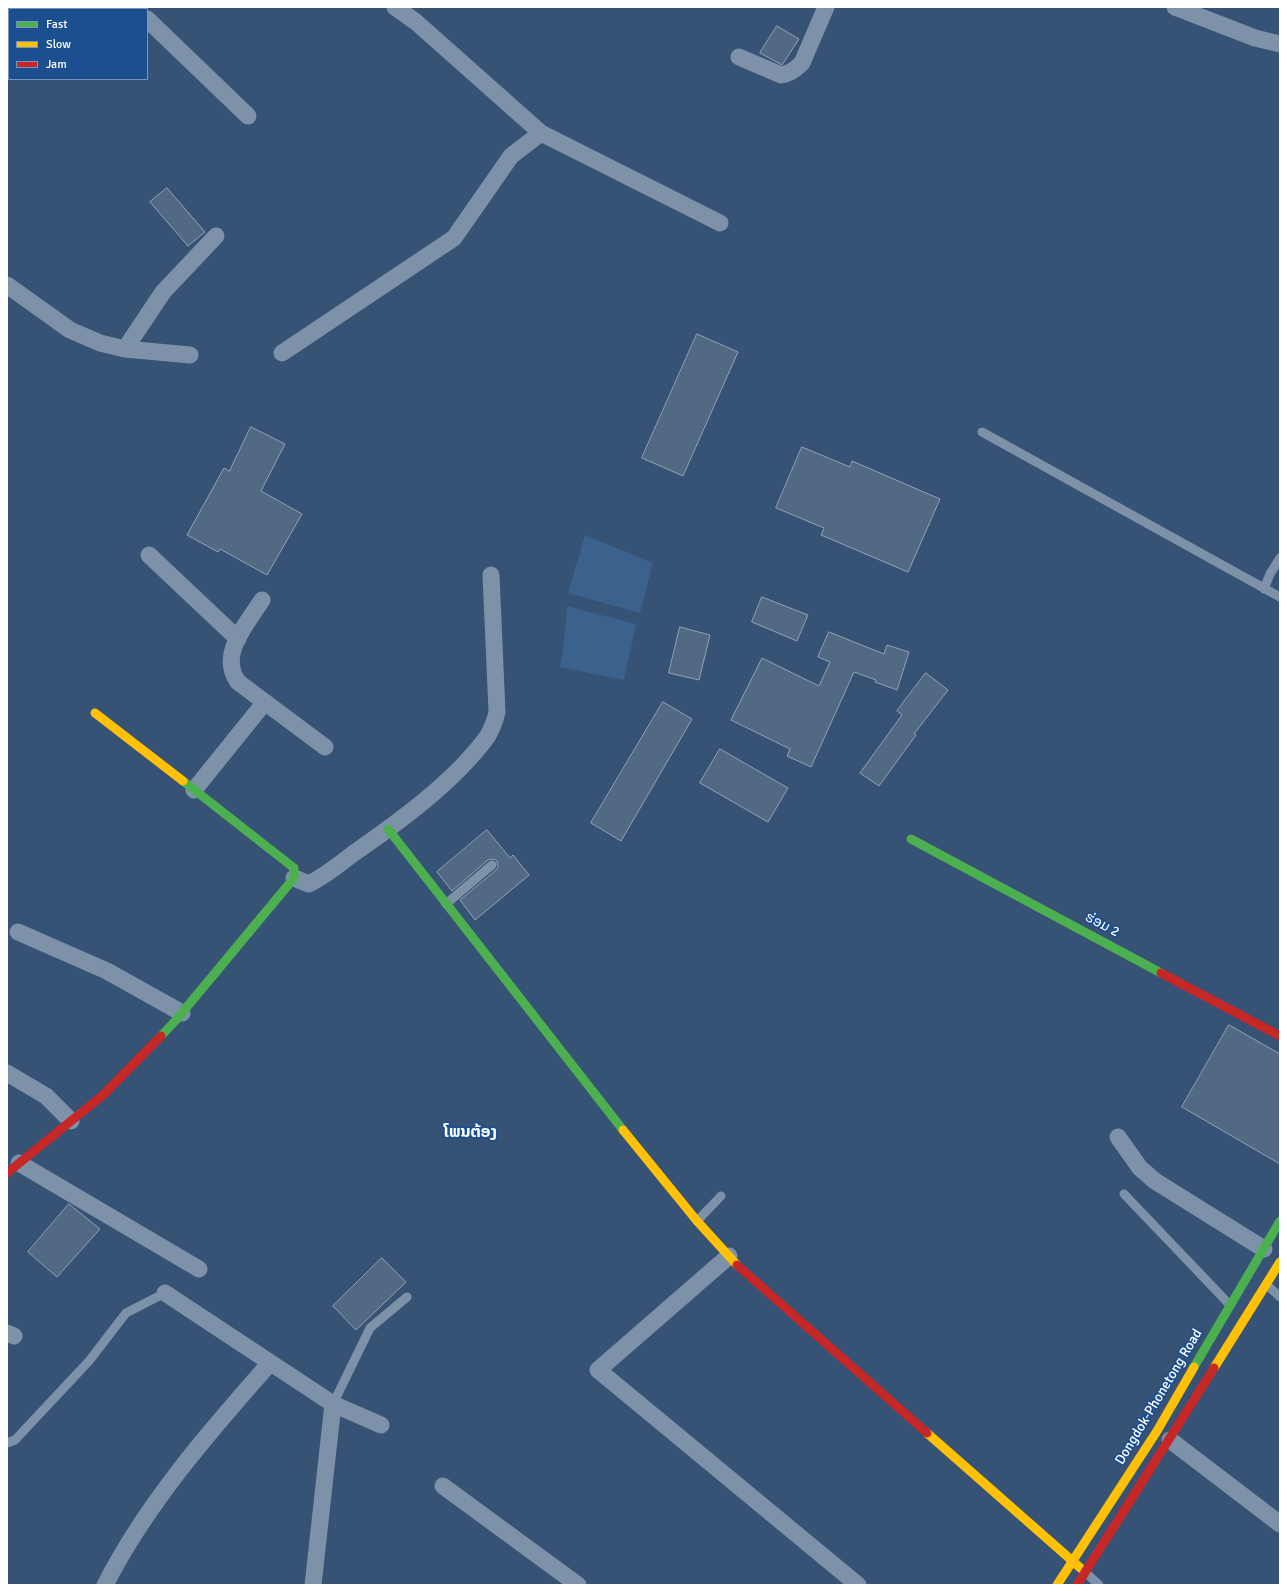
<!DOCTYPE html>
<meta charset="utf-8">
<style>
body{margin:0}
#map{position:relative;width:1287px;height:1592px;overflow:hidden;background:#365274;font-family:Signika,sans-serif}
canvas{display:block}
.frame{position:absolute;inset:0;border:8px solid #fff;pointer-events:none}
.legend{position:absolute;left:8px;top:8px;width:140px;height:72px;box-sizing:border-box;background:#1b4f8f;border:1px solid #7695bc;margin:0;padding:5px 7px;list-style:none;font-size:12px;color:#fff}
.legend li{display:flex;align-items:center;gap:8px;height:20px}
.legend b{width:20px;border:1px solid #7695bc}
</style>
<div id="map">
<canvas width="1287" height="1592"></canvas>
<div class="frame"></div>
<ul class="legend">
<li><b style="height:5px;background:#4caf50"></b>Fast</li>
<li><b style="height:5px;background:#ffc107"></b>Slow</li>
<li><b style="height:5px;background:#c62828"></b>Jam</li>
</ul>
</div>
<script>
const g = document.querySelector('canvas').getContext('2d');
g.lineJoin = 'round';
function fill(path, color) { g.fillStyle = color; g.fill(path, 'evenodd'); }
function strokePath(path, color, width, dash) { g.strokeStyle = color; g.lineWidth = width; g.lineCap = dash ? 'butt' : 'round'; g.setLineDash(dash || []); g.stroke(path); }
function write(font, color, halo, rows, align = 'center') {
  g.font = font + ' Signika,"Noto Sans Lao",sans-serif'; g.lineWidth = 3.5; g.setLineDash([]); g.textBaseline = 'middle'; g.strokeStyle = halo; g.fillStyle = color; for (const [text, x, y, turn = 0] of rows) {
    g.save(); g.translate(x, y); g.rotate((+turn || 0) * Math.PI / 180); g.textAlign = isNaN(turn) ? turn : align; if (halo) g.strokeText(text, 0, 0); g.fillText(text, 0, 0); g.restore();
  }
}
const water = new Path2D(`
 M585,535L653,563L640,613L568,593Z
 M567,606L636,624L624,680L560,667L563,651Z`);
const building = new Path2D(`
 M777,26L799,39L782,65L760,53Z
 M167,188L205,232L188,246L150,202Z
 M697,334L738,352L683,476L642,458Z
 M251,427L285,444L261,491L302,514L267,575L220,549L218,552L187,535L224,468L229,471Z
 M802,447L850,467L852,461L940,499L908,572L821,535L824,528L776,508Z
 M762,597L808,615L797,641L752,622Z
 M680,627L710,635L699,680L669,673Z
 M829,632L884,654L887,645L909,652L897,690L875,682L876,680L854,672L811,767L787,756L790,749L731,720L762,658L819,686L830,662L818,657Z
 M926,673L948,690L914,734L916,735L879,786L860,773L902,715L897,711Z
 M663,702L692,719L621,841L591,823Z
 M720,749L788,788L768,822L700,783Z
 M487,830L510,858L513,855L529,875L475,920L460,900L496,870L498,867L497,861L494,859L488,860L452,891L437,872Z
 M1229,1025L1280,1054V1164L1182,1107Z
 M69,1204L100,1229L57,1277L28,1252Z
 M382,1258L406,1282L356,1330L333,1306Z`);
const lane = new Path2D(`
 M982,432L1280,597
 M1264,589L1270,574L1280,558
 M446,904L492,865
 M1124,1194L1230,1305
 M697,1221L721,1196
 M1267,1285L1280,1297
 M333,1404L370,1328L407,1297
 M7,1443L15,1440L89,1361L126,1313L165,1293
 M1085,1572L1099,1585`);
const street = new Path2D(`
 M135,7L137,9
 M395,7L416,22L541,133L720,223
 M1175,7L1255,38L1280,44
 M147,19L248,116
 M739,57L781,75C790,74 796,69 802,63L826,7
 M7,285L70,330L100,343L125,349L190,355
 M125,349L163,292L216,236
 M282,353L454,238L511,156L541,133
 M149,555L238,639
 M262,600C247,624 218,654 238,682L325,747
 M194,790L265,702
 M294,878L309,884C325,876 340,864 354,853C399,822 455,781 487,737C492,729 495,721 497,712L491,575
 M18,932L107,971L182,1013
 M7,1073L46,1096L71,1121
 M1118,1137L1140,1168L1155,1181L1264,1249
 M19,1163L199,1269
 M729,1256L598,1370L858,1585
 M165,1293L333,1404L381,1425
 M7,1333L14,1336
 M1170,1440L1280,1524
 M443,1486L578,1585
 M105,1585C147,1503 209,1432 270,1363
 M313,1585L333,1404`);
const fast = new Path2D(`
 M388,829L623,1130
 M911,839L1161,973
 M161,1036L176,1020L294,878V868L183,781
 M1194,1367L1280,1221`);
const slow = new Path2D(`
 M95,713L183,781
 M623,1130L697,1221L737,1265
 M1214,1368L1280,1262
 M927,1433L1085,1572
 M1057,1585L1157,1431L1194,1367`);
const jam = new Path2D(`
 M1161,973L1280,1036
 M7,1173L103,1095L161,1036
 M737,1265L927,1433
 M1077,1585L1214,1368`);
const streetNames = [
 ["ຮ່ອມ 2",1102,925,28],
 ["Dongdok-Phonetong Road",1159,1397,-59]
];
const quarterNames = [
 ["ໂພນຕ້ອງ",470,1133]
];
fill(water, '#3b618d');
fill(building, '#526984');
strokePath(building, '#92a2b6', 1);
strokePath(lane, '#7d92a8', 9);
strokePath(street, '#7d92a8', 17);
strokePath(fast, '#4caf50', 9);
strokePath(slow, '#ffc107', 9);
strokePath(jam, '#c62828', 9);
write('14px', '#fff', '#1b4f8f', streetNames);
write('bold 16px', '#fff', '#1b4f8f', quarterNames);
</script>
